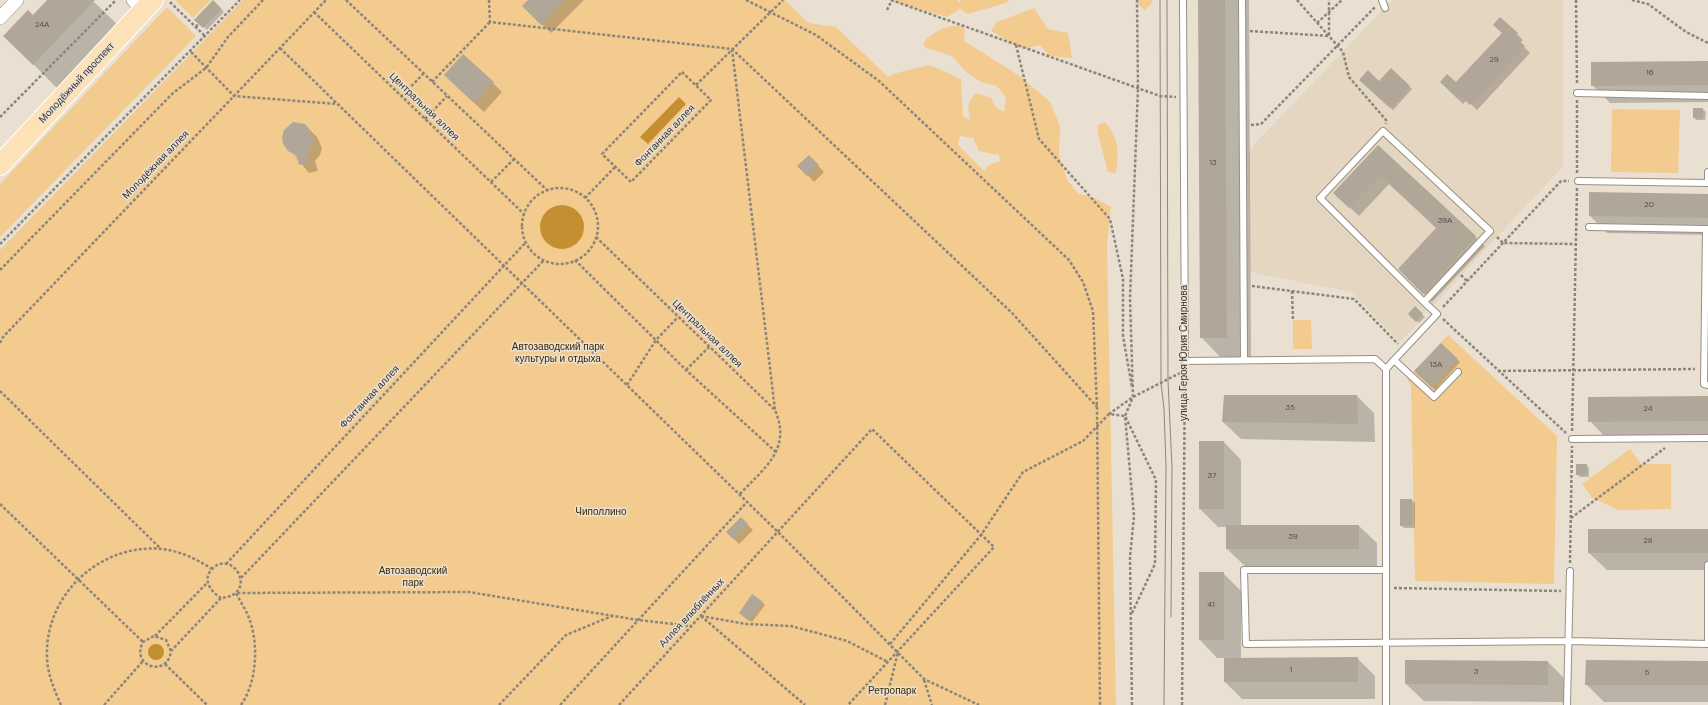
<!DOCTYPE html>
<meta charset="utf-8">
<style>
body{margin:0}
canvas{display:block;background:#e9e0d2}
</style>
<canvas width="1708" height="705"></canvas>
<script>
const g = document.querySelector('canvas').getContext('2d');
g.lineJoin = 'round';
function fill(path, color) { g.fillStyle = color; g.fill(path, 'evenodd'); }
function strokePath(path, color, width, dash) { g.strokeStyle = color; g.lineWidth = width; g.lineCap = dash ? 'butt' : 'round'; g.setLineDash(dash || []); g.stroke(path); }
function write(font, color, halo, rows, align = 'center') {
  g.font = font + ' "DM Sans",sans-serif'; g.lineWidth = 3; g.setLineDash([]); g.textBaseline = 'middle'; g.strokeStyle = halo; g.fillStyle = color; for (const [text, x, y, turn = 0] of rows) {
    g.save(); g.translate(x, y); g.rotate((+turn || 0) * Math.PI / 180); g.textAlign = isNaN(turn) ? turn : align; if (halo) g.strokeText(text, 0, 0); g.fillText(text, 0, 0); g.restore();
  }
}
const built = new Path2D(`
 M1392,0H1563V166L1434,305L1433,304L1416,321L1418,323L1400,342L1351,292L1250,272L1249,150Z`);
const green = new Path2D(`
 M175,0H211L193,18Z
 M243,0H785L808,23L836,27L888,77C901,70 915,69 929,65L961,79L963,116L970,120L968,105L975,93L991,98L996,108L1004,112L1006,98L997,86L981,82L966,72L952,56L926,48L923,43C932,32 947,24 962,26L965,30L964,41L1021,77L1050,102L1060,126L1059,155L1067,180L1079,194L1095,198L1111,207L1107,245L1116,705H0V250ZM960,136L973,138L979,151L999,155L1000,161L989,165L984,171L958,145Z
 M889,0H957L959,2L961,0H1009L1006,3L968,14L960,9L947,17Z
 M1137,0H1153L1152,3L1145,10L1137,3Z
 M167,7L196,36L0,237V184Z
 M1034,8L1048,29L1068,33L1072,58L1049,56L1040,45L1023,49L991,31L997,22Z
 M1612,109L1680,110L1678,173L1611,172Z
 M1105,122C1119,138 1119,153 1116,173L1108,172L1098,134V125Z
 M1293,320H1311L1312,349H1293Z
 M1448,335L1557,436L1554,584L1415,581L1411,385L1407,379Z
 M1630,449L1641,464H1671V509L1619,510L1592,498L1582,484Z`);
const water = new Path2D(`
 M679,97L686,104L648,144L640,137Z
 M540 227a22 22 0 1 1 44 0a22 22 0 1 1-44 0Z
 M148 652a8 8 0 1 1 16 0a8 8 0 1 1-16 0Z`);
const shadow = new Path2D(`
 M49,0H92L124,31L63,94L5,36L33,16Z
 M529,0H584L551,33L523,6Z
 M1199,0H1249L1251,361L1225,362L1201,337Z
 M213,2L224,12L207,30L196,20Z
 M1500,18L1523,40L1520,43L1530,53L1477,110L1467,100L1463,104L1441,82L1456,84L1503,33Z
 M1708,62V102L1610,103L1592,85Z
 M1391,69L1412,89L1393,110L1361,80L1380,82Z
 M493,83L502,92L484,112L454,84Z
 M1703,109L1706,112L1705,120H1696L1694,117Z
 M294,123L308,128L317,137L322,148L320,155L315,161L318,171L309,173L294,155L300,159Z
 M1378,146L1485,246L1432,302L1399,269L1437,228L1389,184L1359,216L1344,202Z
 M809,156L824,172L814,182L799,166Z
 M1708,195V235L1607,233L1590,216Z
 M1415,307L1425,317L1419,323L1409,314Z
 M1441,344L1460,362L1435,390L1415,371Z
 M1357,396L1374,413L1375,442L1241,439L1223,422Z
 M1708,397V438L1607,439L1590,421Z
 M1224,442L1241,460V526H1359L1377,543V566H1245L1227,549V527H1218L1200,509Z
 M1586,465L1589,468V477H1580L1577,474Z
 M1412,500L1415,503V528H1404L1401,525Z
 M741,518L753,530L739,544L727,532Z
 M1708,530V570H1607L1589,553Z
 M1200,573H1223L1241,591V659L1357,658L1375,676V699H1242L1225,682V658H1217L1200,640Z
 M762,602L765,605L752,622L743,616Z
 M1548,662L1565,679V702L1424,701L1406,684Z
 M1708,662V702H1604L1586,684Z`);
const building = new Path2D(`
 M47,0H95L33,65L3,36L28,10L33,15Z
 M213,0L222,9L203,28L194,20Z
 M528,0H566L541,25L522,6Z
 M1198,0H1225L1227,338H1200Z
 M1500,17L1518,33L1515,37L1525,46L1470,105L1460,95L1457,98L1440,82L1447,74L1456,82L1502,33L1493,25Z
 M463,54L494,82L474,103L444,75Z
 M1708,61V85L1591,86V62Z
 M1391,68L1410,86L1390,108L1359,80L1368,70L1379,81Z
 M1693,108H1703V118H1693Z
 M293,122L305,124L312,133L313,143L307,152L309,162L299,165L297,156L288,151L283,144L282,137L284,130Z
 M1378,145L1476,236L1423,294L1398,269L1436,228L1380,175L1349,208L1333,193Z
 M809,155L819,165L807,176L797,166Z
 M1589,192L1708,194V218L1589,216Z
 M1415,306L1423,314L1416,322L1408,314Z
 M1441,343L1458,359L1432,388L1414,371Z
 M1224,395H1357L1358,424L1222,422Z
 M1708,396V421L1588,422V397Z
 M1199,441H1224V509H1199Z
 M1576,464H1587V475H1576Z
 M1400,499H1412L1413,526H1400Z
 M741,517L748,524L733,539L726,532Z
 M1226,525H1359V549H1226Z
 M1588,529H1708V553H1588Z
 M1199,572H1224V640H1199Z
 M752,594L763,602L749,621L739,613Z
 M1358,657V682H1224V658Z
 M1405,660L1548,661V685L1405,684Z
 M1586,660L1708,661V685H1585Z`);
const path = new Path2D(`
 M346,0L547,190
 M489,0L490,22L732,49L1012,313L1097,407
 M746,0L816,35L879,81L1069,260L1083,282L1093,311L1097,408L1100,705
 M891,0L1160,96L1176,97
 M1297,0L1343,52L1349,77L1386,120V124
 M1576,0L1577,85
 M1632,0L1648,4L1686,32L1708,43
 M170,2L206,37
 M887,10L892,0
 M314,12L524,214
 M1317,23L1342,0
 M196,27L198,24
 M1250,31L1329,36V0
 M1016,45L1039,139L1110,219L1123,279V336L1132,387
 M280,48L778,532L924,679L979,705
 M732,49L775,410
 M191,52L234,96L337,104
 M682,72L711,100L631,182L602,154Z
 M432,82L490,22
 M696,85L783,0
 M401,97L423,74
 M1577,100V173
 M0,117L116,0
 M425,119L447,96
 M1251,125L1261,124L1376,6
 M491,182L514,159
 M522 226a38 38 0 1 1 76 0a38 38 0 1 1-76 0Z
 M585,198L615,167
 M596,237L775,410C792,450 764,468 739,495
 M1497,237L1503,243L1576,244
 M0,244L240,0
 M575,260L686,370L777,453
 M0,270L173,93L206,68L228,37L263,0
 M1461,275L1467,281
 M1252,286L1354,299L1398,344
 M1292,291L1293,320
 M1443,307L1561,181H1569
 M1443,319L1566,433
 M0,343L3,337L326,0
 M686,370L709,347
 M1498,371L1695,369
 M627,385L656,340L678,317
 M0,391L161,549
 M1572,431L1577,188
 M0,504L143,642
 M1571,518L1665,448
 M1570,563L1572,446
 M226,564L526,242
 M241,578L544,260
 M1394,588L1561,591
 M1132,613L1155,564L1156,480L1125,416L1109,414L1133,397L1184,371
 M701,616L746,624L791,626L847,641L888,662
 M701,616L805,705
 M155,636L208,582
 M890,644L981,535L1023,472L1083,441L1109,414
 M171,651L166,640L154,636L143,642C130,667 168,678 171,651L221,598C259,595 234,549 213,568C201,579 211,592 221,598
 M165,664L207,705
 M924,680L932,705
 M61,705C54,689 47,673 47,656C45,594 101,543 162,549C180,551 197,559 212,569
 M104,705L143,661
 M241,705C257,682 259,644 249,618C246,610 240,601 236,593L469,592L638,620L691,626
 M499,705L566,635L612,616
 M560,705L747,502
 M619,705L872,429L994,547L848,705
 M885,705L898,652
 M1132,705L1130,557L1134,516L1125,416L1133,397L1130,298L1138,88L1137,0
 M1182,705L1185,369`);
const lane = new Path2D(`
 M1183,0L1185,361L1375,359L1386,369V705
 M1242,0L1244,360
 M1382,0L1385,8
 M1577,93L1708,96
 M1708,172V183
 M1578,181L1708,183
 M1589,227L1706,229
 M1708,229H1706L1704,384L1708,385
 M1394,360L1437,314L1424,302L1320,198L1383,131L1490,231L1424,302
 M1386,369L1394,360L1434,397L1458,372
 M1572,439L1708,438
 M1386,570H1244L1246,644L1569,641L1708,644V565
 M1567,705L1570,571`);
const street = new Path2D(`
 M133,0L143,10
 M0,18L17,0`);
const primary = new Path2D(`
 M0,165L153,0`);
const tram = new Path2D(`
 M1160,0L1161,383L1164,409L1166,466L1164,705
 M1167,0L1168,381L1172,467L1171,617`);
const numberNames = [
 ["24А",42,25],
 ["29",1494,60],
 ["16",1650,73],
 ["13",1213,163],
 ["20",1649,205],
 ["39А",1445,221],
 ["13А",1436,365],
 ["35",1290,408],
 ["24",1648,409],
 ["37",1212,476],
 ["39",1293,537],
 ["28",1648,541],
 ["41",1211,605],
 ["1",1291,670],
 ["3",1476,672],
 ["5",1647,673]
];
const streetNames = [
 ["Молодёжный проспект",77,83,-47],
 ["Центральная аллея",424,107,44],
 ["Фонтанная аллея",665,136,-46],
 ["Молодёжная аллея",156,165,-46],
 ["Центральная аллея",707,334,44],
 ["улица Героя Юрия Смирнова",1184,353,-90],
 ["Фонтанная аллея",370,397,-47],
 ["Аллея влюблённых",692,613,-47]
];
const parkNames = [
 ["Автозаводский парк",558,347],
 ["культуры и отдыха",558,359],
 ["Чиполлино",601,512],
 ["Автозаводский",413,571],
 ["парк",413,583],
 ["Ретропарк",892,691]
];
fill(built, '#e4d6c1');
fill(green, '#f3cb8e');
fill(water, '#c48f30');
fill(shadow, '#0003');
fill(building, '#b0a799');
strokePath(lane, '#999083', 8);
strokePath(street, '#999083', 14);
strokePath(primary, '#fff', 22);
strokePath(path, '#8b857c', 2.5, [3, 2]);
strokePath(lane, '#fff', 6);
strokePath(street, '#fff', 13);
strokePath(primary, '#fde2b8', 20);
strokePath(tram, '#8e877e', 1);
write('8px', '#544f48', null, numberNames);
write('10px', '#36322d', '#e9e0d2', streetNames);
write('10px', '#3f2901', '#e9e0d2', parkNames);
</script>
